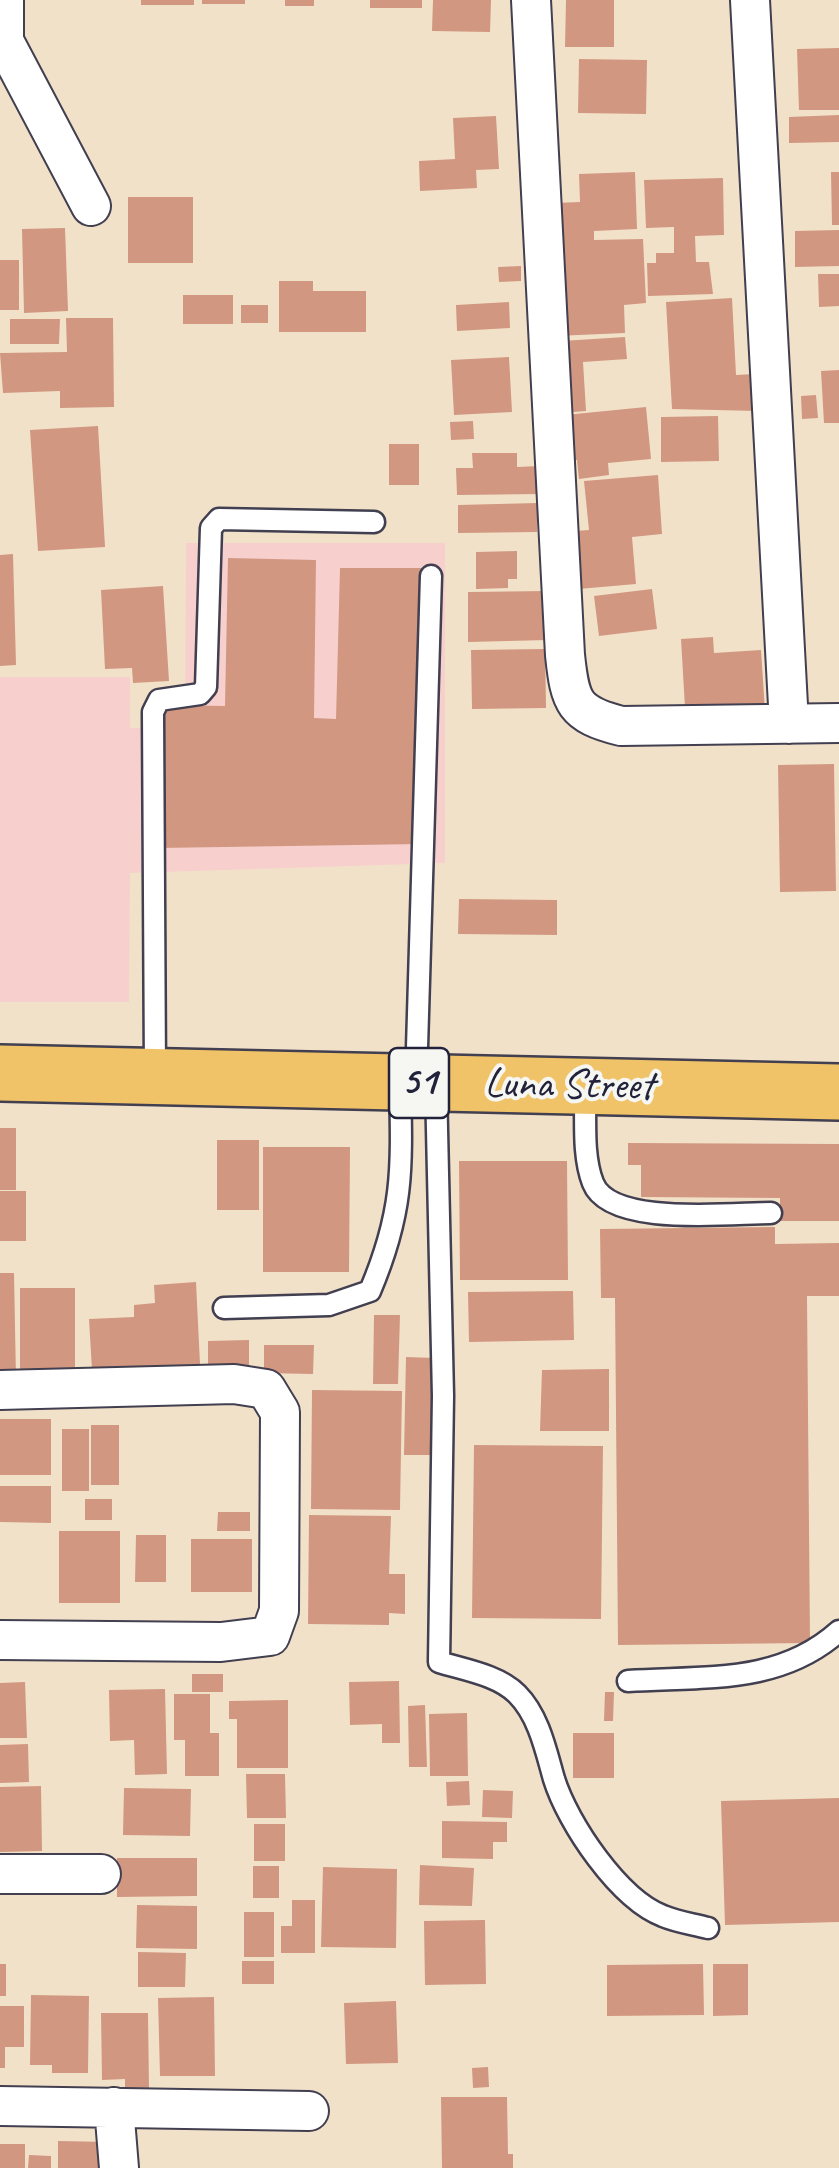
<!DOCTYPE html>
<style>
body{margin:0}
canvas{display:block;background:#f2e1c9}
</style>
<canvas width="839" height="2168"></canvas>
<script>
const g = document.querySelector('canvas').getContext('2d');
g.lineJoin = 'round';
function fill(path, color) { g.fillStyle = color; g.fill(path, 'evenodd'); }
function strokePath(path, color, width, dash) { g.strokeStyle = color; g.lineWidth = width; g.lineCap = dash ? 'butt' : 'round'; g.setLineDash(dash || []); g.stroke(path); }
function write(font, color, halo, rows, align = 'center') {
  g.font = font + ' Caveat,sans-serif'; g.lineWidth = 8; g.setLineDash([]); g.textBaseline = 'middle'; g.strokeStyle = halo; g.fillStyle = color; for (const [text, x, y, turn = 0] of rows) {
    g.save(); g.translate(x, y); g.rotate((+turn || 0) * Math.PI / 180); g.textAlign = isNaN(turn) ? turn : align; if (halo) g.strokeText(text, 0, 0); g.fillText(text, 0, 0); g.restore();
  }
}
const built = new Path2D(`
 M186,543H445V863L130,873L129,1002H0V677H130V728H185Z`);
const building = new Path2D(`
 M141,0H194V5H141Z
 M202,0H245V4H202Z
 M285,0H314V6H285Z
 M370,0H422V8H370Z
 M433,0H491L490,32L432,31Z
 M566,0H614V47H565Z
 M839,48V110H799L797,49Z
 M579,59L647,60L646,114L578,113Z
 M839,115V142L789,143V117Z
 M496,116L499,169L476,170L477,188L420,191L419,161L455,159L453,118Z
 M635,172L637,229L594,231V240L643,239L646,303L624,305L625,333L555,336L554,203L580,202L579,174Z
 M831,172H839V225H832Z
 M723,178L724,235L695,236L696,262H709L713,294L648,296L647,263H656V253H674V227L646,228L644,180Z
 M128,197H193V263H128Z
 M65,228L68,311L24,313L22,229Z
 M839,230V266L795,267V231Z
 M0,260H19V310H0Z
 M521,266V281L499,282L498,267Z
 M818,274H839V306L819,307Z
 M279,281H313V291H366V332H279Z
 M183,295H233V324H183Z
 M732,298L736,375L754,374L757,411L672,409L666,302Z
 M509,302L510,328L457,331L456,305Z
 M241,305H268V323H241Z
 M66,318H113L114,407L60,408V391L3,393L0,353L67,352Z
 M10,319H60L59,344H10Z
 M625,337L627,359L583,362L586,411L559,413L562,341Z
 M509,357L512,412L454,415L451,360Z
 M839,370V423H824L821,371Z
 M816,395L818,418L802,419L801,396Z
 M646,407L651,459L608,463L609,475L579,479L577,460L560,461L555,416Z
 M718,416L719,461L661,462V417Z
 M473,421L474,439L451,440L450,422Z
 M98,426L105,547L38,551L30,430Z
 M389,444H419V485H389Z
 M472,453H517V467L540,466V494L457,495L456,468H473Z
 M658,475L662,534L632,537L636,584L567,590L562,532L589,530L584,481Z
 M537,503V532L458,533V505Z
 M517,551V579H508V588L476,589V552Z
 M13,554L16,665L0,666V555Z
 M228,558L316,560L314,718L336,719L340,568H425L421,844L158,848L159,705L225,706Z
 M163,586L169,681L133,683L132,668L105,669L101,590Z
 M652,589L657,629L599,636L594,596Z
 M547,591L548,640L468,642V592Z
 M713,637L714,653L761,650L765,711L686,725L681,639Z
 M545,649L546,708L472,709L471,650Z
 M834,764L836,891L780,892L778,765Z
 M459,899L557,900V935L458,934Z
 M0,1128H16V1190H0Z
 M217,1140H259V1210H217Z
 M628,1143L839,1144V1221H780V1198L641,1197V1165H628Z
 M263,1147H350L349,1272H263Z
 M459,1161H567L568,1280H460Z
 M0,1191H26V1241H0Z
 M775,1227V1244L839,1243V1296H807L810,1643L618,1645L615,1298H601L600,1229Z
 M0,1273H14L16,1379H0Z
 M196,1282L200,1364L92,1370L89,1319L134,1317V1305L155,1303L154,1285Z
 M20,1288H75V1377H20Z
 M573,1291L574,1340L469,1342L468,1292Z
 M374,1315H400L398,1384H373Z
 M249,1340V1374H208V1341Z
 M264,1345H314L313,1374L264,1373Z
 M406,1357L435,1358L433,1455H404Z
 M609,1369V1431H540L542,1370Z
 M312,1390L402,1391L400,1510L311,1509Z
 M0,1419H51V1475H0Z
 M91,1425H119V1485H91Z
 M62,1429H89V1491H62Z
 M474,1445L603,1446L601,1619L472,1618Z
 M0,1486H51V1523L0,1522Z
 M85,1499H112V1520H85Z
 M218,1512H250V1531H217Z
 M309,1515L391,1516L389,1574H405V1614L389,1613V1625L308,1624Z
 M59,1531H120V1603H59Z
 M136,1535H166V1582H135Z
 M191,1539H252V1592H191Z
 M192,1674H223V1692H192Z
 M399,1681L400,1743H382V1724L350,1725L349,1682Z
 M25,1682L27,1738H0V1683Z
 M165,1689L167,1774L135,1775L134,1740L110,1741L109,1690Z
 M605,1692H614L613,1721H604Z
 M174,1694H210V1733H219V1776H185V1740H174Z
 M288,1700V1768H237V1719H229V1701Z
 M425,1705L427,1767H409L408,1706Z
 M467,1713L468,1776H430L429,1714Z
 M573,1733H614V1778H573Z
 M28,1744L29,1782L0,1783V1745Z
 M246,1774H285L286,1818H247Z
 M469,1781L470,1805L447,1806L446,1782Z
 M41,1786L42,1851L0,1852V1787Z
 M124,1788L191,1789L190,1836L123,1835Z
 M483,1790L513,1791L512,1818L482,1817Z
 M839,1798V1922L725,1925L721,1801Z
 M442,1821L507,1822V1842H493V1859L442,1858Z
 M254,1824H285V1861H254Z
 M117,1858H197V1896L117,1897Z
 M420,1865L474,1868L472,1906L419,1905Z
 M253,1866H279V1898H253Z
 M323,1867L397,1869L396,1948L321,1947Z
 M292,1900H315V1953H281V1926H292Z
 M137,1905L197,1906V1949L136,1948Z
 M244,1912H274V1957H244Z
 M485,1920L486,1984L425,1985L424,1921Z
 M138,1952L186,1953L185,1987H138Z
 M242,1961H274V1984H242Z
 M0,1964H6V1996H0Z
 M703,1964L704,2015L607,2016V1965Z
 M713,1964H748V2015L713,2016Z
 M31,1995L89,1996L88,2073H52V2065H30Z
 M214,1997L215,2076H160L158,1998Z
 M396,2001L398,2063L346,2064L344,2003Z
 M0,2006H24V2047H5V2068H0Z
 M101,2013H148L149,2089H125V2079L102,2080Z
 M488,2067L489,2087L473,2088L472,2068Z
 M441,2097H507L508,2154H513V2168H442Z
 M58,2141L111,2142V2168H58Z
 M0,2144H25V2168H0Z
 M29,2155L51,2156V2168H28Z`);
const service = new Path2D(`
 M155,1074L153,712L159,700L200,694L206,687L211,528L219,519L374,522
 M416,1081L431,576
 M436,1085L443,1396L439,1662C465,1670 498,1675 517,1694C539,1716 546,1751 554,1779C568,1824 619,1899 663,1916C677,1922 693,1924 708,1928
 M585,1088C586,1118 582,1155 593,1183C610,1227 730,1213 771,1213
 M224,1308L329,1305L370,1291C404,1211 402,1168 400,1082
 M628,1681C704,1676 779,1685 839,1631`);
const minor = new Path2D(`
 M4,0V41L91,206
 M531,0L565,655C570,703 574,714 621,726L839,723
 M750,0L789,724
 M0,1390L234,1384L266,1389L280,1412L279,1611L270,1636L221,1642L0,1640
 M0,1874H101
 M0,2106L309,2111
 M114,2107L119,2168`);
const primary = new Path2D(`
 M0,1073L839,1092`);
const shields = [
 [419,1083,60]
];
const shieldNames = [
 ["51",419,1083]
];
const streetNames = [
 ["Luna Street",569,1086,1]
];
fill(built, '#f7d0cd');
fill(building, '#d29780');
strokePath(service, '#413f50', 25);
strokePath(minor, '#413f50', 42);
strokePath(primary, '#413f50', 60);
strokePath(service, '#fff', 20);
strokePath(minor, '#fff', 38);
strokePath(primary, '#f1c369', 55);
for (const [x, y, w] of shields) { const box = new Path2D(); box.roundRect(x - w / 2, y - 35, w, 70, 8); g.fillStyle = '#f6f6f2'; g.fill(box); strokePath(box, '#22223b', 2.5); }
write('bold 40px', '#22223b', null, shieldNames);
write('42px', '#22223b', '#f6f6f2', streetNames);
</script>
